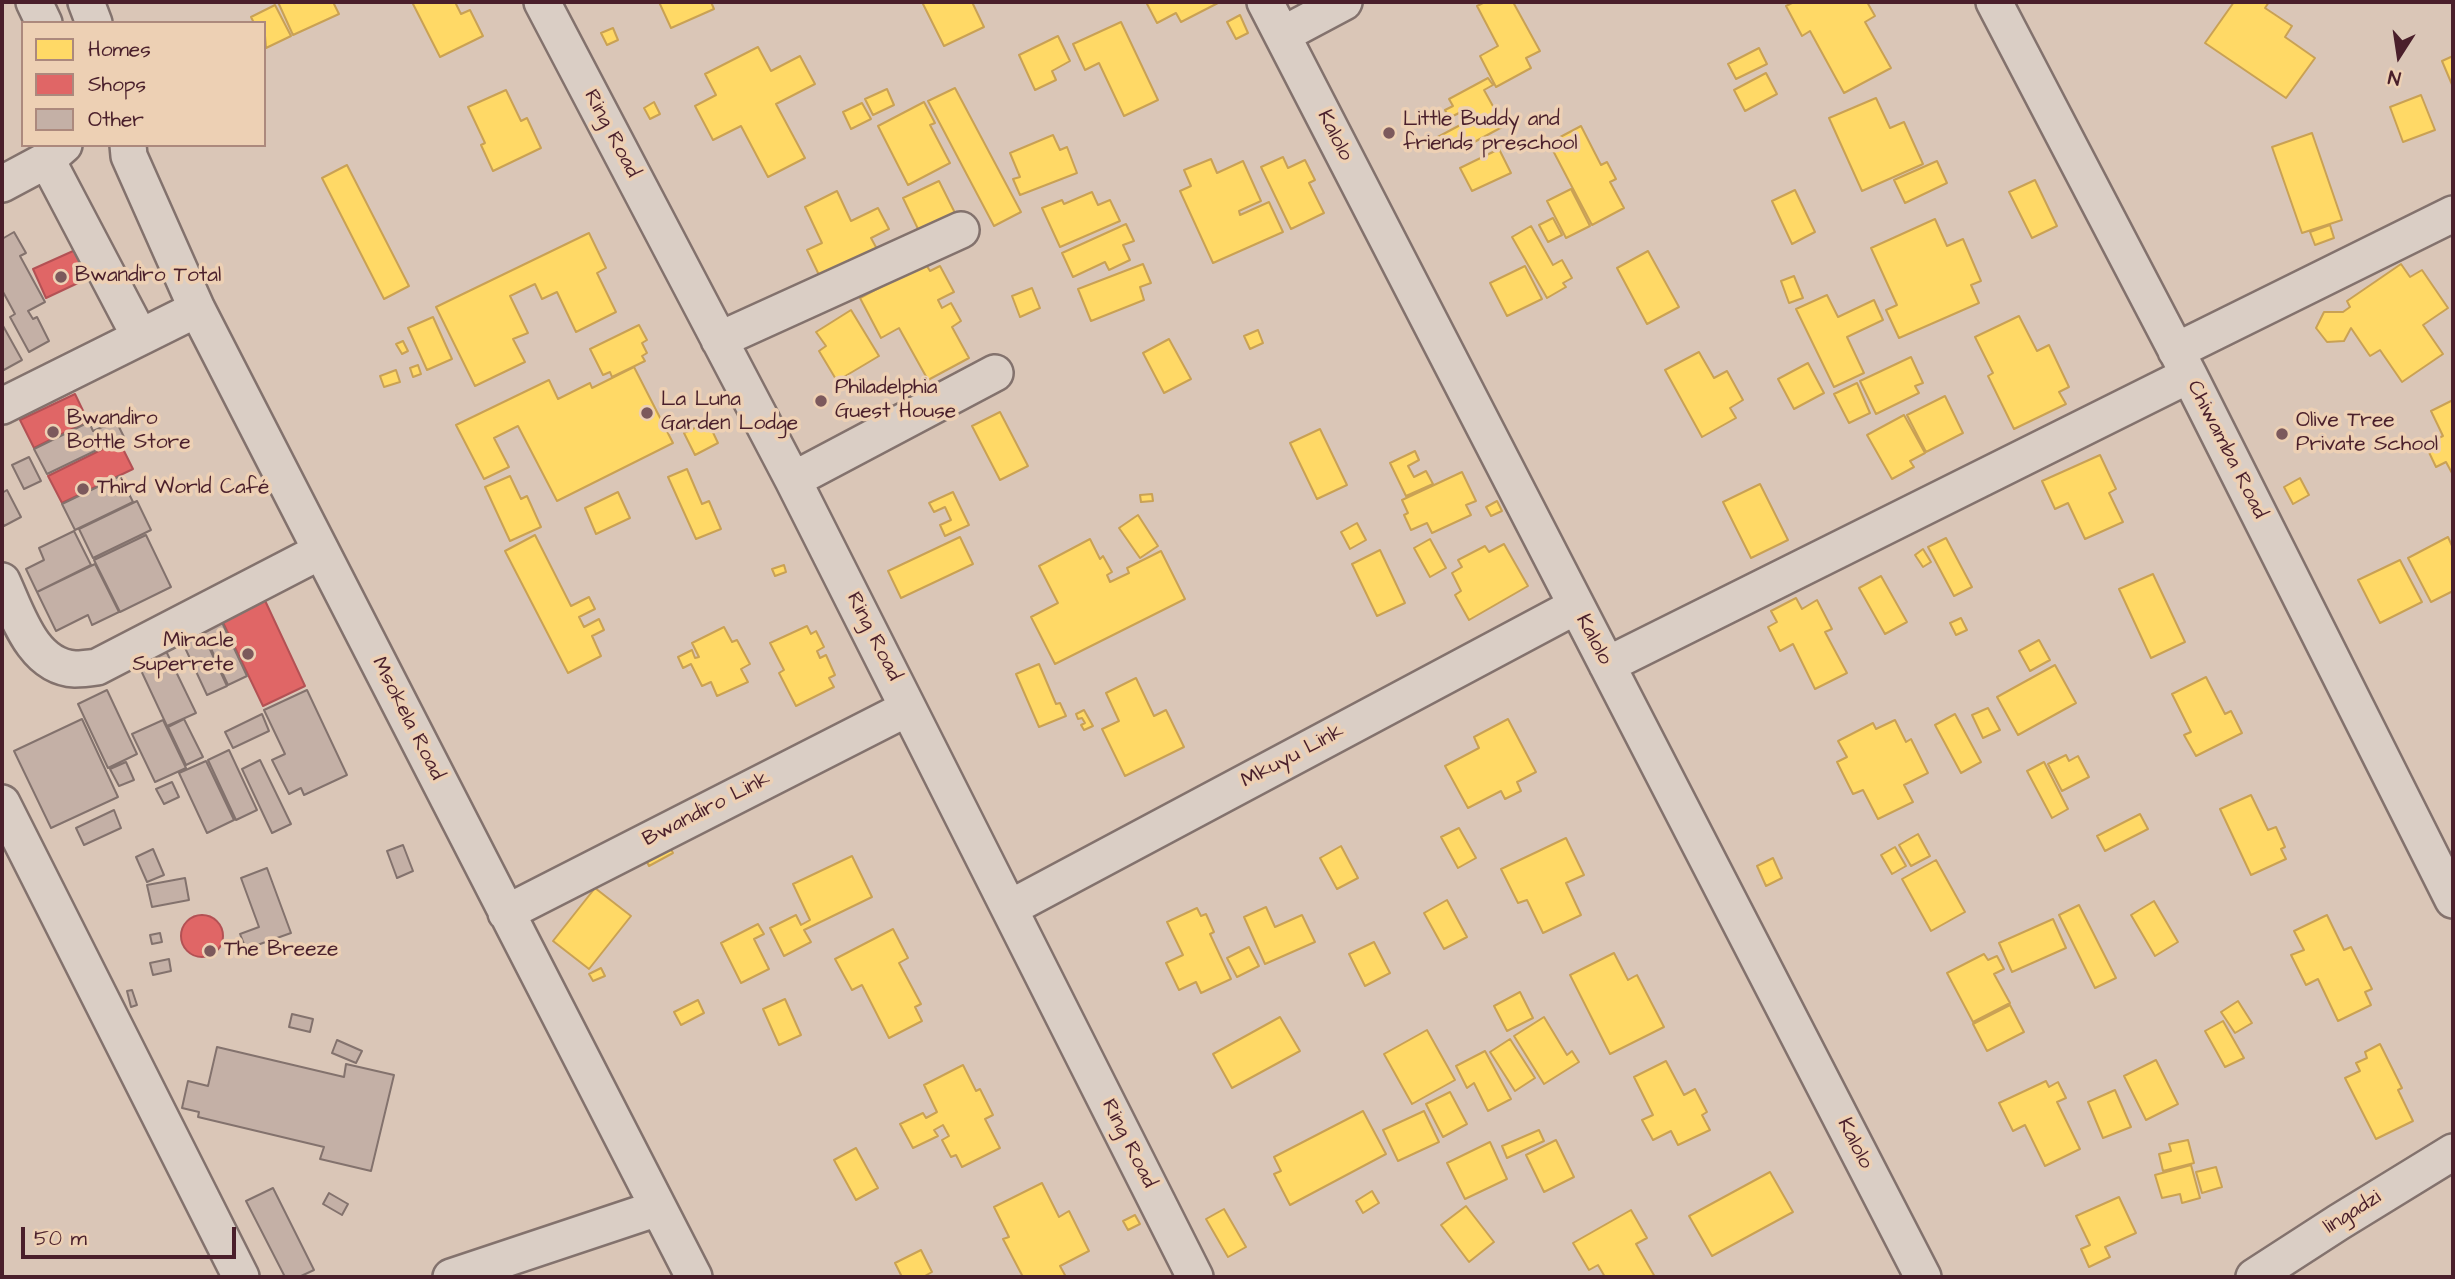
<!DOCTYPE html>
<meta charset="utf-8">
<style>
body{margin:0}
#map{position:relative;width:2455px;height:1279px;overflow:hidden;background:#dac6b7;font-family:"Architects Daughter",sans-serif}
canvas{display:block}
.frame{position:absolute;inset:0;border:4px solid #4a1f2b;pointer-events:none}
.legend{position:absolute;left:21px;top:21px;width:245px;height:126px;box-sizing:border-box;background:#edd0b4;border:2px solid #ac897d;margin:0;padding:9px 12px;list-style:none;font-size:21px;color:#4a1f2b}
.legend li{display:flex;align-items:center;gap:14px;height:35px}
.legend b{width:35px;border:2px solid #ac897d}
.north{position:absolute;left:2364px;top:21px;width:70px;height:70px;-webkit-text-stroke:5px #edd0b4;paint-order:stroke;rotate:192deg;font-size:19px;font-weight:700;line-height:28px;text-align:center;color:#4a1f2b}
.north::after{content:'';display:block;margin:auto;width:24px;height:32px;background:#4a1f2b;clip-path:polygon(50% 0,100% 100%,50% 72%,0 100%)}
.scale{position:absolute;left:21px;top:1227px;width:215px;height:32px;box-sizing:border-box;border:4px solid #4a1f2b;border-top:0;padding-left:9px;font-size:21px;line-height:24px;white-space:nowrap;color:#4a1f2b;-webkit-text-stroke:5px #edd0b4;paint-order:stroke}
</style>
<div id="map">
<canvas width="2455" height="1279"></canvas>
<div class="frame"></div>
<ul class="legend">
<li><b style="height:19px;background:#ffd966"></b>Homes</li>
<li><b style="height:19px;background:#e06666"></b>Shops</li>
<li><b style="height:19px;background:#c4b0a6"></b>Other</li>
</ul>
<div class="north">N</div>
<div class="scale">50 m</div>
</div>
<script>
const g = document.querySelector('canvas').getContext('2d');
g.lineJoin = 'round';
function fill(path, color) { g.fillStyle = color; g.fill(path, 'evenodd'); }
function strokePath(path, color, width, dash) { g.strokeStyle = color; g.lineWidth = width; g.lineCap = dash ? 'butt' : 'round'; g.setLineDash(dash || []); g.stroke(path); }
function write(font, color, halo, rows, align = 'center') {
  g.font = font + ' "Architects Daughter",sans-serif'; g.lineWidth = 7; g.setLineDash([]); g.textBaseline = 'middle'; g.strokeStyle = halo; g.fillStyle = color; for (const [text, x, y, turn = 0] of rows) {
    g.save(); g.translate(x, y); g.rotate((+turn || 0) * Math.PI / 180); g.textAlign = isNaN(turn) ? turn : align; if (halo) g.strokeText(text, 0, 0); g.fillText(text, 0, 0); g.restore();
  }
}
const homes = new Path2D(`
 M278,2H333L339,14L293,35Z
 M412,2H455L461,14L470,10L483,36L440,57Z
 M659,2H711L714,9L671,28Z
 M922,2H972L984,27L944,46Z
 M1146,2H1218V3L1181,22L1176,13L1157,23Z
 M1485,2H1513L1540,51L1526,58L1531,68L1496,87L1480,56L1498,46L1477,6Z
 M1794,2H1867L1875,16L1865,22L1891,68L1844,93L1810,31L1802,36L1786,6Z
 M2234,2H2269L2265,8L2292,26L2285,37L2315,58L2286,98L2205,43Z
 M275,5L291,36L266,48L264,23H254L251,17Z
 M1240,15L1248,33L1236,39L1227,22Z
 M1121,22L1158,100L1124,116L1099,63L1085,70L1073,44Z
 M613,28L618,40L607,45L601,33Z
 M1058,36L1070,61L1052,71L1056,80L1035,90L1019,55Z
 M758,47L771,71L800,56L815,84L776,104L805,158L768,177L741,126L713,140L695,106L716,95L705,74Z
 M1759,48L1767,64L1736,79L1728,64Z
 M2453,56V87L2442,61Z
 M1766,73L1777,94L1745,111L1734,90Z
 M1488,78L1493,85L1484,90L1504,126L1465,147L1461,141L1441,151L1434,139L1464,123L1459,113L1449,118L1445,110L1453,106L1449,99Z
 M955,88L1021,212L994,226L928,101Z
 M887,89L894,105L873,115L865,99Z
 M506,90L521,121L527,118L541,148L493,171L481,145L485,143L468,107Z
 M2421,95L2435,130L2403,142L2390,107Z
 M1876,98L1890,128L1904,122L1923,164L1862,191L1829,118Z
 M654,102L660,114L650,119L644,108Z
 M924,102L935,123L930,125L950,163L908,185L878,126Z
 M862,103L871,119L851,129L843,112Z
 M1581,126L1601,165L1607,162L1616,179L1610,182L1624,208L1592,225L1549,143Z
 M2312,133L2342,220L2302,233L2272,147Z
 M1053,135L1060,150L1067,147L1077,173L1020,195L1013,179L1020,177L1010,153Z
 M1499,149L1511,173L1472,191L1460,168Z
 M1283,157L1288,168L1305,160L1315,180L1309,183L1324,213L1291,229L1261,167Z
 M1211,159L1217,173L1243,161L1261,201L1239,211L1240,215L1269,202L1283,232L1213,263L1180,191L1191,186L1184,170Z
 M1937,161L1947,183L1905,203L1894,180Z
 M347,165L409,286L384,299L322,178Z
 M2035,180L2057,226L2032,238L2009,192Z
 M939,181L955,213L919,231L903,198Z
 M1571,189L1590,226L1566,238L1547,201Z
 M1795,190L1815,232L1792,244L1772,201Z
 M837,191L851,221L878,208L889,229L871,238L877,249L820,277L807,250L822,243L805,207Z
 M1092,192L1098,205L1110,200L1120,221L1060,247L1042,208L1062,200L1064,204Z
 M1553,218L1562,235L1548,242L1539,225Z
 M1935,219L1947,246L1963,239L1981,281L1971,285L1979,303L1899,338L1886,310L1897,305L1871,248Z
 M1126,224L1134,241L1123,245L1130,260L1109,270L1105,262L1073,277L1062,253Z
 M2330,225L2334,238L2315,245L2310,232Z
 M1531,226L1553,265L1562,260L1572,278L1563,283L1566,287L1547,298L1512,237Z
 M589,233L606,268L597,273L616,312L576,332L557,292L542,299L535,284L510,296L528,333L513,339L525,362L475,386L436,307Z
 M1648,251L1679,307L1647,324L1617,268Z
 M925,263L930,271L940,266L954,292L938,300L942,308L951,303L961,321L952,327L969,358L928,380L899,328L881,338L860,298Z
 M1143,264L1151,283L1140,287L1144,300L1091,321L1078,289Z
 M2401,264L2410,277L2422,270L2448,308L2423,325L2443,354L2402,382L2380,350L2370,356L2351,328L2344,341L2327,342L2316,328L2324,312H2343L2350,307L2347,301Z
 M1525,266L1542,299L1507,316L1490,283Z
 M1794,276L1803,298L1789,303L1781,281Z
 M1032,288L1040,308L1020,317L1012,296Z
 M1827,295L1838,317L1874,300L1883,320L1847,337L1864,373L1834,387L1796,309Z
 M851,310L879,356L837,381L819,351L826,346L816,332Z
 M2019,316L2037,351L2049,345L2069,387L2059,392L2066,404L2014,429L1988,376L1993,373L1975,337Z
 M433,317L452,359L427,370L408,328Z
 M639,325L647,340L642,343L647,353L642,356L645,361L612,377L610,372L603,375L590,349Z
 M1258,330L1263,343L1250,349L1244,336Z
 M1169,339L1191,379L1164,393L1143,353Z
 M403,341L408,351L402,354L396,344Z
 M1699,352L1714,378L1727,371L1743,400L1730,408L1736,418L1702,437L1665,370Z
 M1911,357L1923,383L1915,386L1919,393L1876,414L1860,381Z
 M1808,363L1824,393L1794,409L1778,379Z
 M418,365L421,374L413,377L410,368Z
 M634,367L673,443L557,501L518,426L494,438L509,467L484,479L456,425L549,380L558,399L590,383L592,388Z
 M396,370L400,382L384,387L380,376Z
 M1857,383L1870,413L1849,423L1834,394Z
 M1945,396L1963,433L1926,452L1907,415Z
 M2453,400V475L2446,462L2436,467L2425,444L2443,436L2431,411Z
 M1000,412L1028,466L1000,480L972,426Z
 M1904,415L1925,453L1910,461L1914,467L1892,479L1867,435Z
 M708,422L718,443L695,455L684,433Z
 M1320,429L1347,485L1317,499L1290,443Z
 M1415,451L1419,460L1408,466L1414,477L1426,471L1433,484L1406,496L1390,463Z
 M2100,455L2116,489L2109,493L2123,522L2085,539L2068,503L2055,509L2042,481Z
 M687,469L702,504L709,501L721,529L696,539L668,477Z
 M1462,472L1476,501L1466,505L1471,515L1432,533L1427,523L1411,530L1404,515L1408,513L1402,500Z
 M510,476L521,499L527,496L541,527L510,541L485,487Z
 M2300,478L2309,495L2293,504L2284,487Z
 M1760,484L1788,540L1751,558L1723,502Z
 M618,492L630,518L596,534L585,508Z
 M953,492L969,525L945,536L940,525L951,520L945,507L934,512L929,503Z
 M1152,494L1153,501L1141,502L1140,495Z
 M1497,501L1502,511L1491,516L1486,507Z
 M1138,515L1158,546L1140,558L1119,528Z
 M1357,523L1366,540L1350,549L1341,532Z
 M535,535L571,606L589,597L595,609L579,617L584,627L599,619L604,630L592,636L601,656L568,673L505,551Z
 M960,537L973,564L901,598L888,571Z
 M2448,537L2453,548V591L2431,602L2408,558Z
 M1946,538L1972,587L1954,596L1928,547Z
 M1090,539L1100,559L1103,556L1112,572L1107,575L1110,582L1129,573L1127,568L1161,551L1185,599L1055,664L1031,617L1058,603L1039,566Z
 M1430,539L1446,568L1430,577L1414,548Z
 M1504,544L1528,586L1469,620L1455,595L1461,591L1452,573L1462,567L1458,560L1485,546L1489,552Z
 M1923,549L1931,562L1923,567L1915,555Z
 M1380,550L1405,603L1377,616L1352,564Z
 M2400,560L2422,602L2380,623L2358,580Z
 M784,565L786,572L775,576L772,569Z
 M2153,574L2185,642L2151,658L2119,589Z
 M1881,576L1907,622L1885,634L1859,588Z
 M1796,598L1802,609L1817,600L1832,629L1825,632L1847,673L1815,689L1793,644L1780,651L1768,627L1777,622L1771,611Z
 M1961,618L1967,630L1956,635L1950,623Z
 M807,626L811,634L816,631L824,647L817,651L820,658L826,655L835,675L829,678L834,687L796,706L779,673L784,670L770,643Z
 M724,627L732,642L737,640L750,664L741,669L748,682L717,696L711,682L702,686L691,664L683,668L678,657L692,650L695,658L699,657L692,643Z
 M2039,640L2050,660L2030,671L2019,651Z
 M1039,664L1056,704L1060,703L1066,716L1039,727L1016,674Z
 M2055,665L2076,703L2018,735L1997,697Z
 M2206,677L2225,714L2231,711L2242,733L2196,756L2184,735L2191,732L2172,694Z
 M1136,678L1154,716L1166,710L1184,747L1125,776L1102,729L1119,721L1106,693Z
 M1988,708L2000,730L1983,738L1972,715Z
 M1084,710L1093,726L1084,730L1081,725L1085,723L1082,718L1078,719L1076,714Z
 M1955,714L1981,762L1961,773L1935,725Z
 M1508,719L1536,772L1517,782L1521,791L1505,799L1501,791L1468,808L1445,766L1479,748L1474,737Z
 M1895,720L1906,742L1911,739L1928,773L1904,785L1913,802L1878,819L1863,790L1853,794L1837,762L1847,757L1838,741L1873,723L1876,729Z
 M2066,755L2069,761L2078,756L2089,777L2062,791L2048,764Z
 M2044,762L2068,809L2052,818L2027,771Z
 M2251,795L2268,830L2276,827L2285,847L2281,849L2286,859L2251,875L2220,809Z
 M2140,814L2148,829L2105,851L2097,836Z
 M1459,828L1476,858L1458,868L1441,837Z
 M1918,834L1930,856L1911,866L1899,845Z
 M1566,838L1584,875L1566,883L1581,915L1543,933L1527,900L1518,903L1501,869Z
 M668,844L673,853L649,866L644,856Z
 M1341,846L1358,878L1337,889L1320,858Z
 M1895,847L1906,866L1892,874L1881,855Z
 M852,856L872,897L804,930L811,942L784,956L770,928L796,915L801,925L810,920L793,884Z
 M1773,858L1782,878L1766,886L1757,866Z
 M1936,860L1965,912L1931,931L1902,879Z
 M595,888L631,916L589,969L553,941Z
 M1447,900L1467,937L1444,949L1424,913Z
 M2154,901L2178,942L2155,956L2131,915Z
 M2079,905L2116,978L2095,988L2059,915Z
 M1266,907L1275,927L1302,915L1315,942L1265,964L1244,917Z
 M1197,908L1201,916L1206,914L1214,932L1210,934L1231,979L1201,993L1196,982L1179,990L1166,963L1183,955L1167,922Z
 M2327,915L2344,950L2351,947L2372,989L2365,992L2371,1005L2338,1021L2318,979L2306,985L2291,955L2304,950L2294,931Z
 M2053,919L2066,948L2012,972L1999,943Z
 M758,924L764,934L754,939L769,969L741,983L721,943Z
 M893,929L908,958L899,963L921,1004L915,1007L922,1021L889,1038L862,985L852,990L835,959Z
 M1374,942L1390,973L1365,986L1349,954Z
 M1249,947L1259,966L1237,977L1227,958Z
 M1614,953L1628,980L1637,975L1664,1027L1610,1054L1570,975Z
 M1984,954L1988,960L1997,956L2004,969L1994,974L2010,1003L1973,1022L1947,973Z
 M601,968L605,976L593,981L589,974Z
 M1520,992L1533,1018L1507,1031L1494,1006Z
 M785,999L801,1035L779,1045L763,1009Z
 M698,1000L704,1013L681,1025L674,1012Z
 M2238,1001L2252,1023L2235,1033L2221,1012Z
 M2010,1005L2024,1032L1987,1051L1973,1024Z
 M1280,1017L1300,1051L1232,1088L1213,1054Z
 M1544,1017L1567,1055L1572,1051L1579,1062L1544,1084L1514,1036Z
 M2223,1021L2244,1058L2225,1067L2205,1031Z
 M1427,1030L1455,1080L1412,1104L1384,1054Z
 M1510,1039L1535,1078L1515,1091L1490,1052Z
 M2380,1044L2402,1088L2398,1090L2413,1121L2376,1139L2345,1078L2360,1071L2356,1063L2367,1058L2365,1052Z
 M1485,1051L1511,1099L1488,1111L1474,1083L1467,1088L1456,1066Z
 M2156,1060L2178,1104L2146,1120L2124,1076Z
 M1666,1061L1684,1095L1695,1089L1707,1112L1702,1115L1710,1130L1678,1145L1671,1131L1653,1140L1642,1120L1653,1115L1634,1077Z
 M963,1065L976,1091L980,1089L993,1115L985,1119L1000,1148L962,1167L956,1155L951,1157L942,1140L949,1136L943,1125L934,1130L938,1136L913,1148L900,1124L923,1113L926,1118L937,1112L924,1085Z
 M2046,1081L2049,1087L2058,1082L2066,1098L2057,1102L2080,1149L2045,1166L2025,1125L2013,1131L1999,1103Z
 M2115,1090L2131,1127L2103,1138L2088,1102Z
 M1450,1092L1467,1124L1443,1137L1426,1104Z
 M1363,1111L1386,1154L1290,1205L1274,1174L1281,1171L1274,1157Z
 M1424,1111L1439,1142L1398,1161L1383,1130Z
 M1539,1130L1544,1141L1507,1158L1502,1146Z
 M1556,1140L1574,1177L1544,1192L1526,1155Z
 M2188,1140L2194,1163L2163,1171L2159,1154L2171,1151L2169,1144Z
 M1490,1142L1507,1179L1465,1199L1447,1163Z
 M856,1148L878,1188L856,1200L834,1160Z
 M2191,1165L2200,1198L2182,1203L2180,1194L2162,1198L2155,1175Z
 M2216,1167L2222,1187L2202,1193L2196,1172Z
 M1770,1172L1793,1212L1712,1256L1689,1216Z
 M1042,1183L1059,1217L1069,1211L1089,1251L1060,1266L1066,1277H1023L1003,1239L1009,1237L994,1207Z
 M1372,1191L1379,1203L1363,1213L1356,1201Z
 M2119,1197L2136,1233L2105,1247L2110,1257L2089,1267L2081,1249L2090,1245L2076,1216Z
 M1466,1206L1494,1242L1469,1262L1441,1225Z
 M1224,1209L1246,1247L1228,1257L1206,1219Z
 M1631,1210L1647,1238L1636,1244L1655,1277H1605L1598,1265L1589,1270L1573,1243Z
 M1135,1215L1140,1224L1128,1230L1123,1221Z
 M921,1250L932,1272L923,1277H902L895,1263Z`);
const shops = new Path2D(`
 M82,247L95,275L46,298L33,269Z
 M75,394L88,421L34,448L20,420Z
 M119,441L133,469L62,503L48,476Z
 M261,592L305,686L263,706L218,612Z
 M181 936a21 21 0 1 1 42 0a21 21 0 1 1-42 0Z`);
const building = new Path2D(`
 M14,232L26,253L20,256L45,302L28,311L33,319L37,317L49,341L29,352L10,317L15,314L2,290V239Z
 M2,324L22,360L2,371Z
 M116,421L124,437L47,474L34,449L89,422L93,431Z
 M29,457L41,481L24,489L12,465Z
 M120,476L133,502L75,530L62,504Z
 M7,490L21,517L4,526L2,521V493Z
 M137,501L151,530L93,558L79,529Z
 M74,531L91,565L37,592L26,569L44,560L39,548Z
 M146,535L171,587L120,612L94,560Z
 M95,564L119,612L92,625L88,615L56,631L37,592Z
 M219,616L247,676L228,685L200,625Z
 M200,628L227,686L207,695L180,637Z
 M166,651L196,713L167,726L138,664Z
 M107,690L137,754L108,768L78,704Z
 M307,690L347,775L304,795L301,788L289,794L272,760L285,754L264,710Z
 M262,714L269,731L233,748L225,732Z
 M82,719L118,797L51,828L14,751Z
 M184,719L203,757L186,765L168,727Z
 M163,720L186,768L155,782L132,734Z
 M229,750L257,810L236,820L208,760Z
 M260,760L291,824L272,833L242,769Z
 M206,761L234,820L207,833L179,773Z
 M126,762L134,780L119,786L110,769Z
 M172,782L179,797L164,804L156,789Z
 M114,810L121,828L84,845L76,828Z
 M403,845L413,871L397,878L387,851Z
 M153,849L164,875L147,882L136,857Z
 M267,868L291,933L246,949L240,934L259,927L241,878Z
 M185,878L189,900L152,907L147,885Z
 M160,933L162,942L152,944L150,935Z
 M169,959L171,971L153,975L150,963Z
 M132,990L137,1005L131,1007L127,991Z
 M292,1014L313,1019L310,1032L289,1027Z
 M337,1040L362,1051L356,1063L332,1053Z
 M217,1047L344,1077L346,1064L394,1075L371,1171L320,1159L324,1147L198,1117L199,1112L182,1108L188,1081L208,1086Z
 M273,1188L314,1270L299,1277H285L246,1201Z
 M329,1193L348,1204L342,1215L323,1204Z`);
const minor = new Path2D(`
 M34,2L44,23
 M86,2L94,23
 M542,2L793,480L1195,1277
 M1265,2L1923,1277
 M1994,2L2189,375L2453,900
 M1282,35L1344,2
 M128,145L129,156L197,309L694,1277
 M47,160L140,337
 M2,184L47,160L64,145
 M719,340L961,230
 M2176,351L2453,214
 M2,406L197,309
 M793,480L995,373
 M2,581C17,613 32,667 75,669C82,669 90,668 97,667L321,551
 M1607,665L2189,375
 M2,803L241,1277
 M1010,908L1576,606
 M506,913L908,708
 M451,1277L658,1208
 M2254,1277L2339,1222L2453,1152`);
const markers = [
 [1389,133,7,"#7c595c"],
 [61,277,7,"#7c595c"],
 [821,401,7,"#7c595c"],
 [647,413,7,"#7c595c"],
 [53,432,7,"#7c595c"],
 [2282,434,7,"#7c595c"],
 [83,489,7,"#7c595c"],
 [248,654,7,"#7c595c"],
 [210,951,7,"#7c595c"]
];
const poiNames = [
 ["Little Buddy and",1403,121],
 ["friends preschool",1403,145],
 ["Bwandiro Total",75,277],
 ["Philadelphia",835,389],
 ["Guest House",835,413],
 ["La Luna",661,401],
 ["Garden Lodge",661,425],
 ["Bwandiro",67,420],
 ["Bottle Store",67,444],
 ["Olive Tree",2296,422],
 ["Private School",2296,446],
 ["Third World Café",97,489],
 ["Miracle",234,642,"right"],
 ["Superrete",234,666,"right"],
 ["The Breeze",224,951]
];
const streetNames = [
 ["Ring Road",611,134,62],
 ["Kalolo",1334,136,63],
 ["Chiwamba Road",2226,450,63],
 ["Ring Road",873,637,63],
 ["Kalolo",1593,640,62],
 ["Msokela Road",407,719,63],
 ["Mkuyu Link",1293,757,-28],
 ["Bwandiro Link",707,810,-27],
 ["Ring Road",1128,1144,63],
 ["Kalolo",1854,1144,63],
 ["lingadzi",2353,1213,-32]
];
fill(homes, '#ffd966');
strokePath(homes, '#c9a154', 2);
fill(shops, '#e06666');
strokePath(shops, '#b35154', 2);
fill(building, '#c4b0a6');
strokePath(building, '#83726d', 2);
strokePath(minor, '#83726d', 40);
strokePath(minor, '#dacec5', 35);
for (const [x, y, r, color] of markers) { const dot = new Path2D(); dot.arc(x, y, r, 0, 2 * Math.PI); g.fillStyle = color; g.fill(dot); strokePath(dot, '#edd0b4', 2.5); }
write('21px', '#4a1f2b', '#edd0b4', poiNames, 'left');
write('21px', '#4a1f2b', '#edd0b4', streetNames);
</script>
